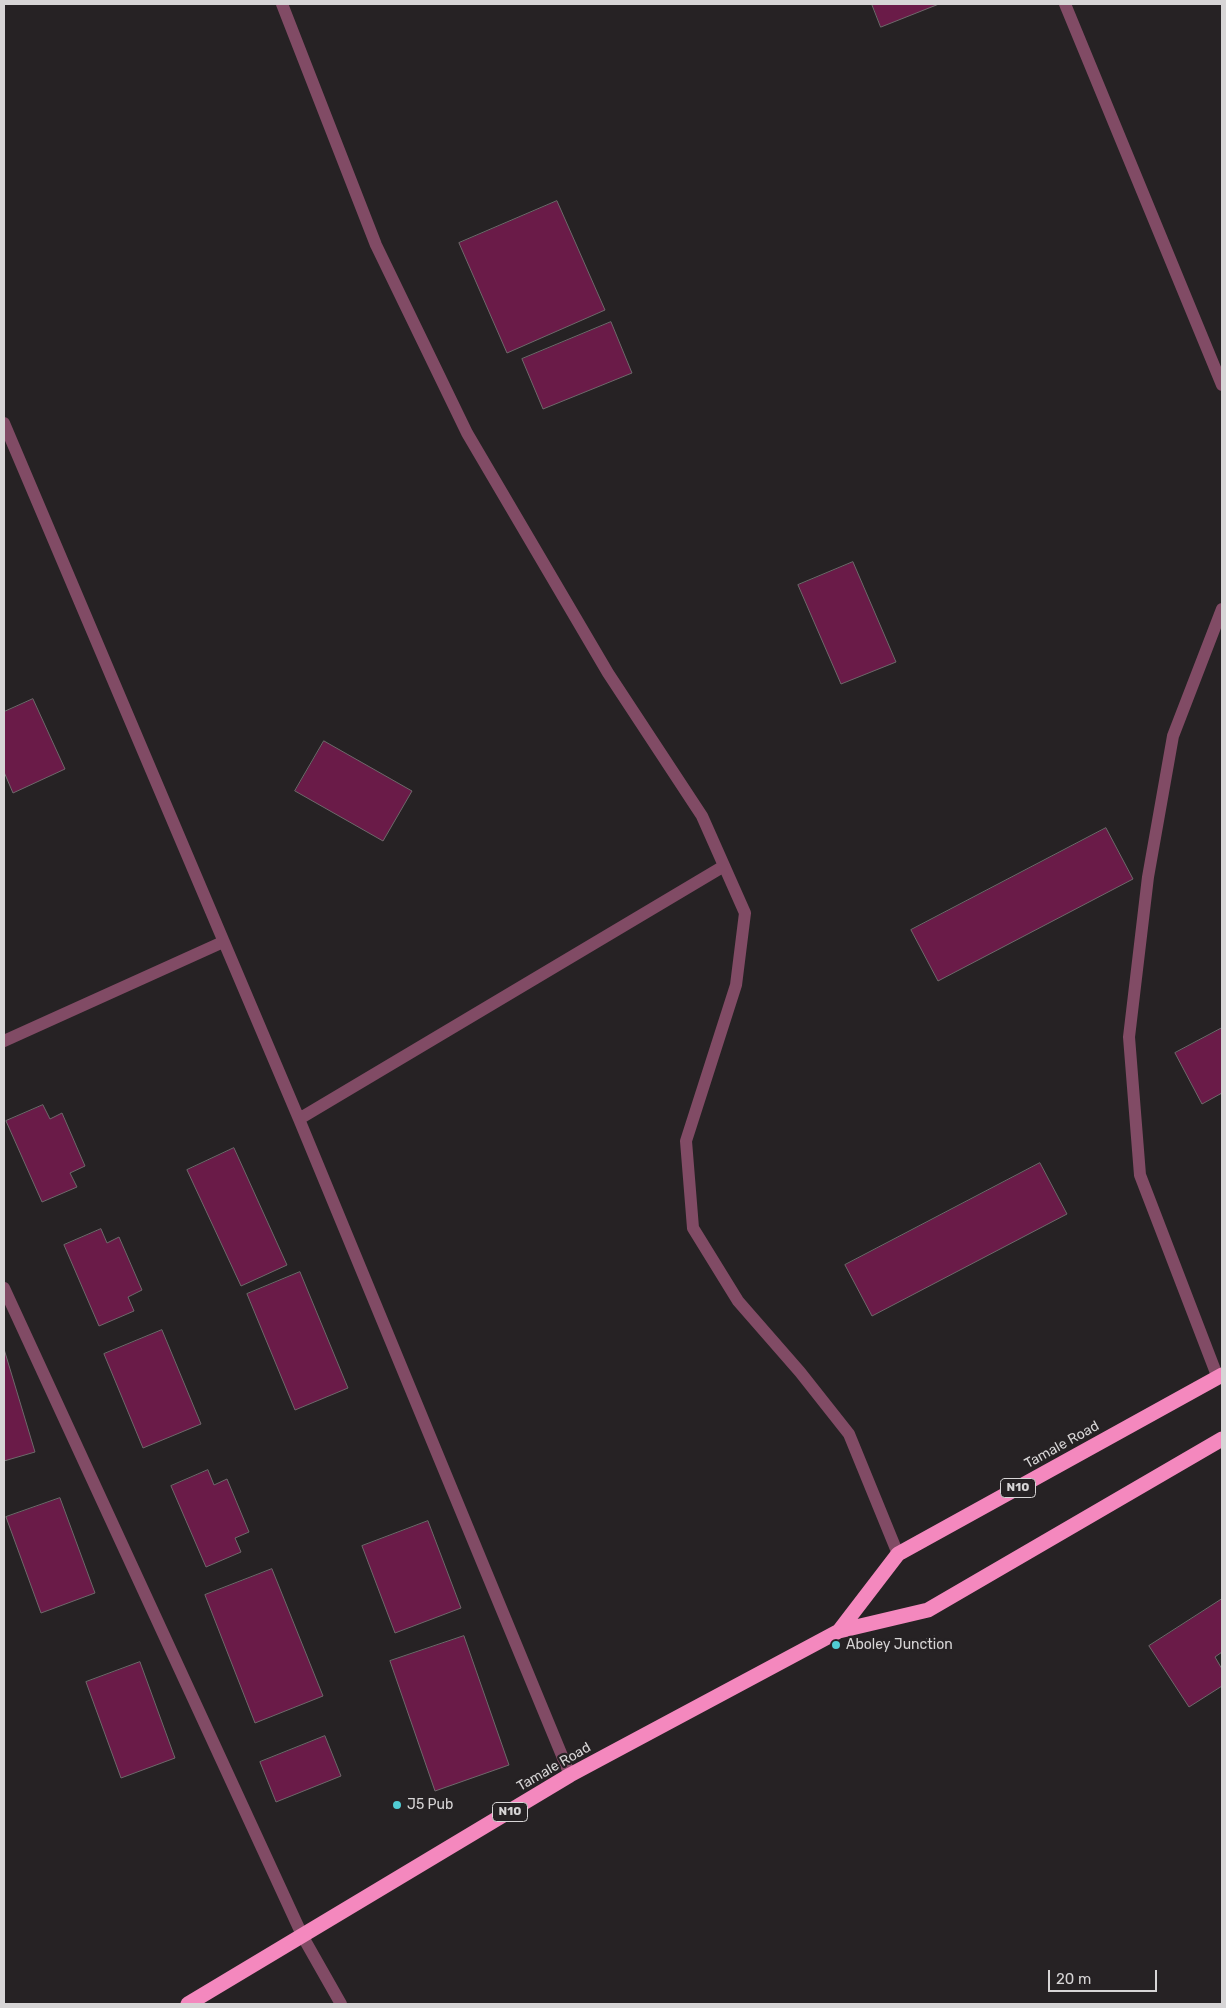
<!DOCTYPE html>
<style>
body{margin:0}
#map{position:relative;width:1226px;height:2008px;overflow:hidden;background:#262224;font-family:Rubik,sans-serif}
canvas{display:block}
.frame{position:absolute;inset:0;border:5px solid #d7d5d6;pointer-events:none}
.scale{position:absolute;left:1048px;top:1970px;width:109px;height:22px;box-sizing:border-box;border:2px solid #d7d5d6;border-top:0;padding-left:6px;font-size:15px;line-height:18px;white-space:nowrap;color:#d7d5d6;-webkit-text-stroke:4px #262224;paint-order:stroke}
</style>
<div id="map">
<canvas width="1226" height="2008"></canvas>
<div class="frame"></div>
<div class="scale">20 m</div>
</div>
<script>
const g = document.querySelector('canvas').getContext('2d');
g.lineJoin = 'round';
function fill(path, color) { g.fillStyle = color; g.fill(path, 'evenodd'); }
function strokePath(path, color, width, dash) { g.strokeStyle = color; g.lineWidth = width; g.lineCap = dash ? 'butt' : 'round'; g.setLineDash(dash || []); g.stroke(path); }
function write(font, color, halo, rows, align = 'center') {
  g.font = font + ' Rubik,sans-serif'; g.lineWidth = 4.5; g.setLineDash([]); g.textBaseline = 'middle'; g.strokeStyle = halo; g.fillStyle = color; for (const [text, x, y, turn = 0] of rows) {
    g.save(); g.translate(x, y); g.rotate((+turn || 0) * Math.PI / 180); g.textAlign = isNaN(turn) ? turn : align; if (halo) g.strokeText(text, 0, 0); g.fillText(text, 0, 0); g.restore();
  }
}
const building = new Path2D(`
 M872,4H939L881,27Z
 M557,201L605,310L507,353L459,243Z
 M611,322L632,373L543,409L522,359Z
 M853,562L896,662L841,684L798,585Z
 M33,699L65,769L13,793L4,772V712Z
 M324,741L412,791L383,841L295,791Z
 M1106,828L1133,879L938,981L911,930Z
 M1222,1028V1093L1202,1104L1175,1053Z
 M43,1105L50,1119L62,1113L85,1166L70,1173L77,1187L42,1202L6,1121Z
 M234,1148L287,1265L241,1286L187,1170Z
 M1040,1163L1067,1214L872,1316L845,1265Z
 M101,1229L107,1243L119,1237L142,1290L128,1297L134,1311L99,1326L64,1245Z
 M300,1272L348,1388L295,1410L247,1294Z
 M162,1330L201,1424L143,1448L104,1354Z
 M4,1349L35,1452L4,1461Z
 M208,1470L214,1485L227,1479L249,1532L235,1538L241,1552L206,1567L171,1486Z
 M60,1498L95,1593L41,1613L6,1517Z
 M428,1521L461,1608L395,1633L362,1546Z
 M272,1569L323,1696L255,1723L205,1595Z
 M1222,1599V1652L1215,1657L1222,1669V1686L1189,1707L1149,1646Z
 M464,1636L509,1765L435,1791L390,1661Z
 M140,1662L175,1758L121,1778L86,1682Z
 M325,1736L341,1776L276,1802L260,1762Z`);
const path = new Path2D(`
 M912,1644L935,1637`);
const minor = new Path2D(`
 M282,4L376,245L467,433L608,673L702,816L745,913L736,985L686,1141L693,1228L738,1301L800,1372L849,1434L898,1554
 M1065,4L1222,385
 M4,423L299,1119L570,1775
 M4,1041L223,942
 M299,1119L724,866
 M4,1288L303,1937L341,2004
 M1218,1378L1140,1175L1129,1037L1148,877L1173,736L1222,609`);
const highway = new Path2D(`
 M839,1631L898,1554L1222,1375
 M188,2004L570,1775L839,1631L928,1610L1222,1439`);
const markers = [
 [836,1645,5,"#51ccd3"],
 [397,1805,5,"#51ccd3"]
];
const shields = [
 [1018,1488,35],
 [510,1812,35]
];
const shieldNames = [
 ["N10",1018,1488],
 ["N10",510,1812]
];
const streetNames = [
 ["Tamale Road",1062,1445,-29],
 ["Tamale Road",554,1767,-30]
];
const poiNames = [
 ["Aboley Junction",846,1645],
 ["J5 Pub",407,1805]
];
fill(building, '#6a1b48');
strokePath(building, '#6e696b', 1);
strokePath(path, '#6c696b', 3, [5, 2.5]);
strokePath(minor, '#814b65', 12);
strokePath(highway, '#f488be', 15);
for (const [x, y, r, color] of markers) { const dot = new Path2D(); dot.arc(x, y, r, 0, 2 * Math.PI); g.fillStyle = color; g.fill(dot); strokePath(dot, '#262224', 2); }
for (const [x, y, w] of shields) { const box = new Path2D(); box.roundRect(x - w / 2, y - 9.5, w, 19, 4); g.fillStyle = '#262224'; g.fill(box); strokePath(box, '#d7d5d6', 1); }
write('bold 12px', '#d7d5d6', null, shieldNames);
write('14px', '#d7d5d6', '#262224', streetNames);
write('14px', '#d7d5d6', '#262224', poiNames, 'left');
</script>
